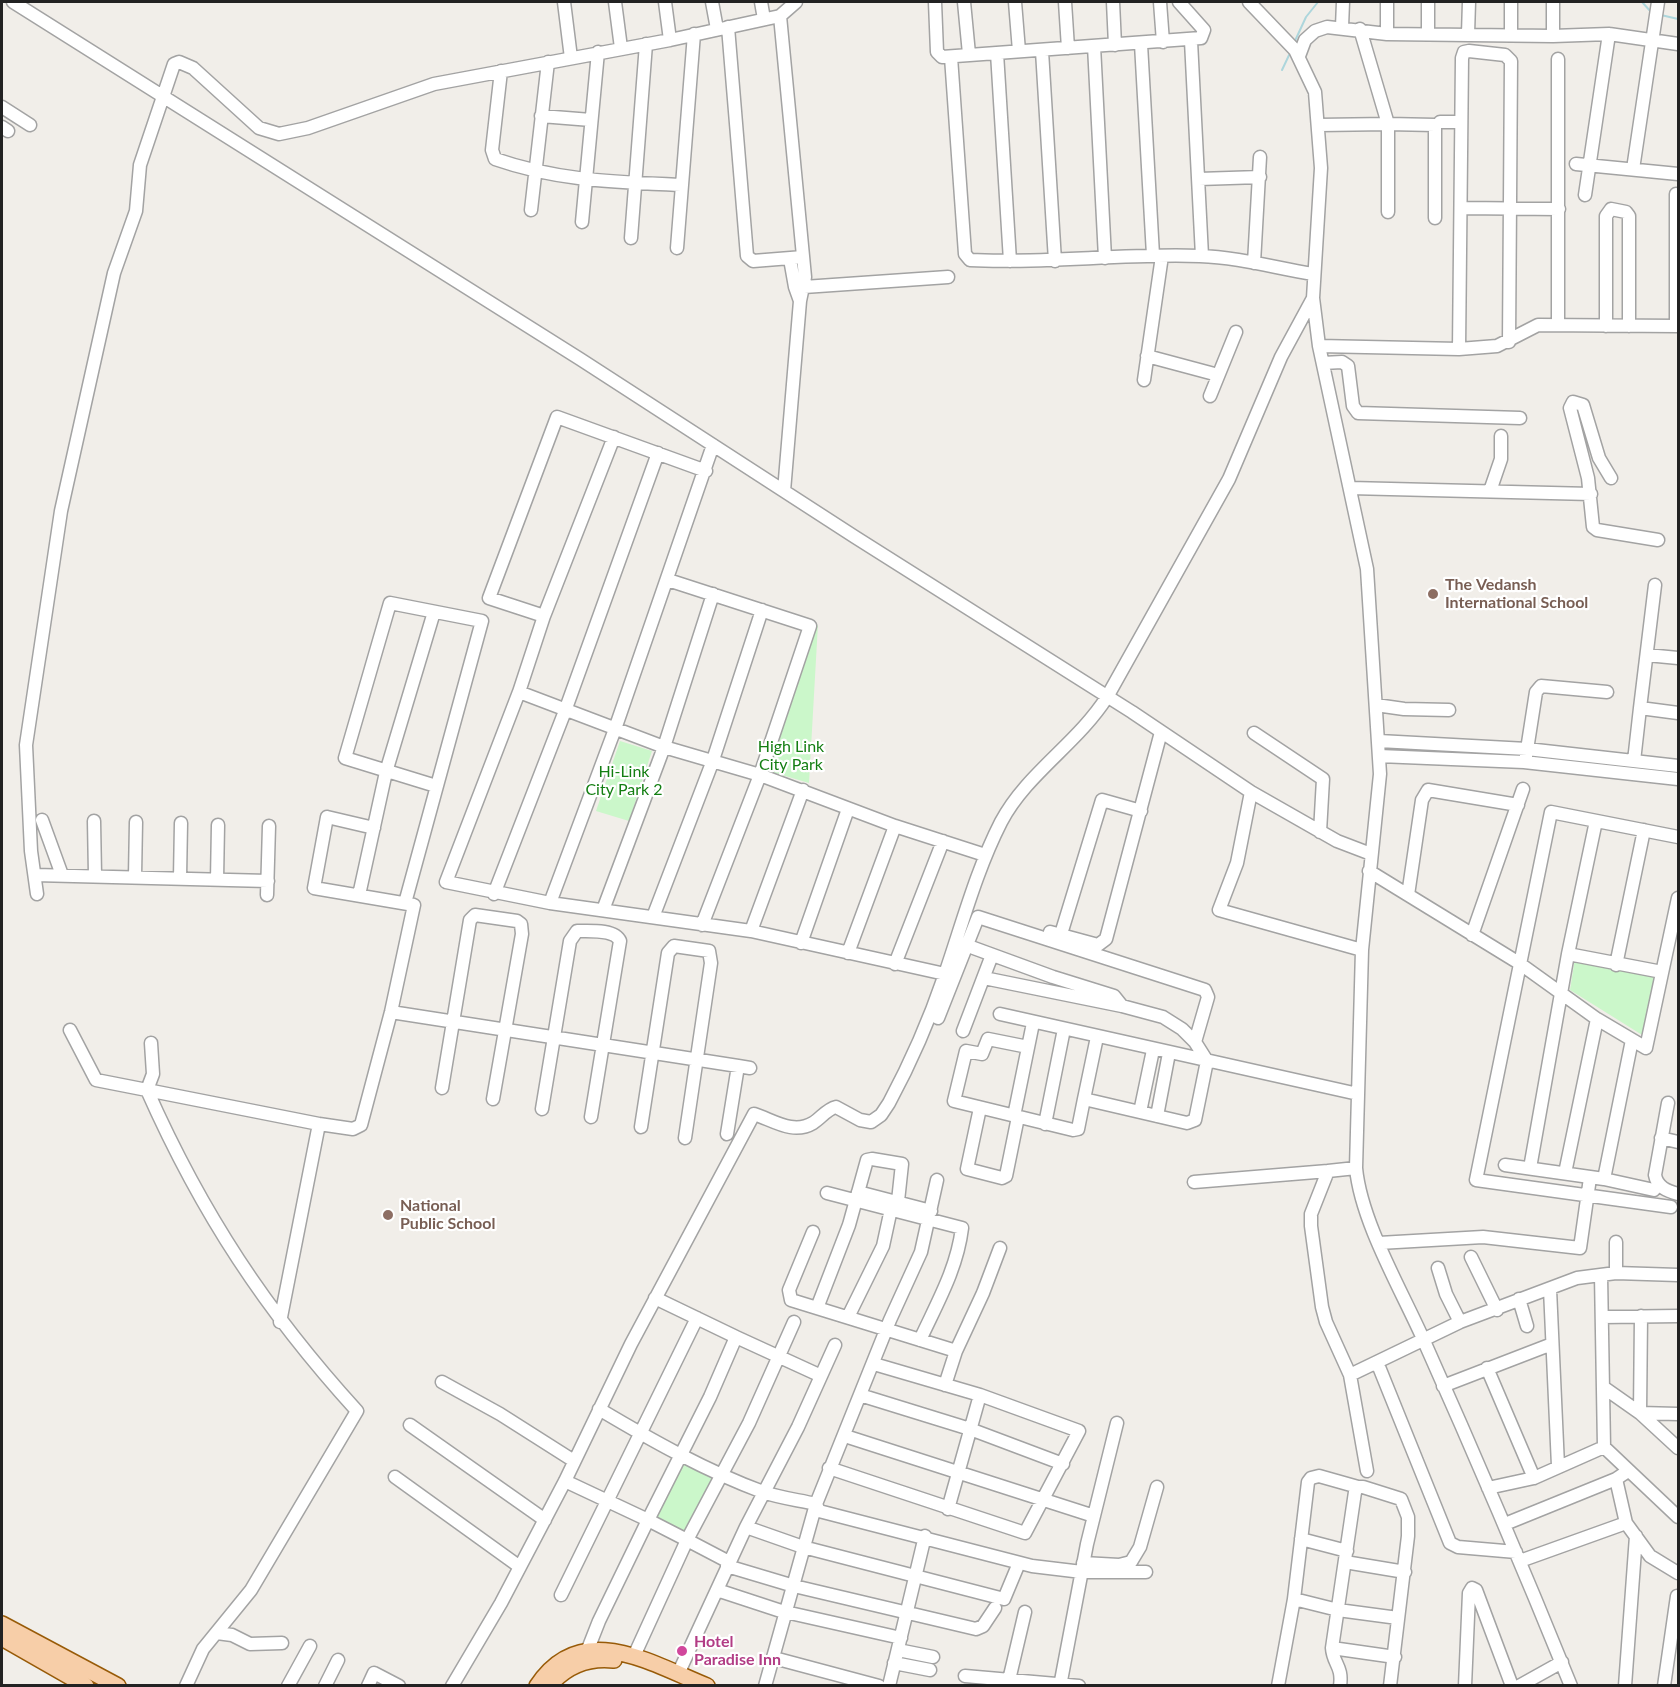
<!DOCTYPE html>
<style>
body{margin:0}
#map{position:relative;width:1680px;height:1687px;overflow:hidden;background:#f1eee9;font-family:Lato,sans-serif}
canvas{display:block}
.frame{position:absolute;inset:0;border:3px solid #222;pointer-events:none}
</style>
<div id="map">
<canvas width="1680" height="1687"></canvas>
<div class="frame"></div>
</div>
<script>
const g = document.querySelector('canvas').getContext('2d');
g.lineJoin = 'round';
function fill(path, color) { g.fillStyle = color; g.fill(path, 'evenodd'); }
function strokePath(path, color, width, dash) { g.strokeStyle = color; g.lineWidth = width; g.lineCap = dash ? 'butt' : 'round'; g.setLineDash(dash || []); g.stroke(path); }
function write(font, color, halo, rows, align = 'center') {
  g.font = font + ' Lato,sans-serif'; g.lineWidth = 4.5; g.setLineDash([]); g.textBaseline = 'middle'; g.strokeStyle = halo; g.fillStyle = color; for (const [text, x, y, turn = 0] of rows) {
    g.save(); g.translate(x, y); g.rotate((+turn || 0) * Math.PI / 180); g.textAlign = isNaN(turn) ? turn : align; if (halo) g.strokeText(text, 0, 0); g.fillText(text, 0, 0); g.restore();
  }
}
const park = new Path2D(`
 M818,624L809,783L765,770Z
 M620,741L652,751L629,821L596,811Z
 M1575,958L1660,973L1647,1038L1570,990Z
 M682,1458L716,1474L687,1534L653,1519Z`);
const stream = new Path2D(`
 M1642,2L1652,13
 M1661,15L1678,19
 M1294,43L1306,17L1318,2
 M1282,70L1291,51`);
const minor = new Path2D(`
 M13,2L580,359L855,537L1132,712L1251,792L1337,841L1371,854
 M564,2L571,58
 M615,2L621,48
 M665,2L670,40
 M712,2L717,29
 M761,2L764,19
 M935,2L937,52L942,57L1201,38L1204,30L1179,2
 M964,2L969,54
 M1015,2L1019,51
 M1065,2L1068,48
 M1113,2L1115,45
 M1160,2L1163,42
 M1249,2L1295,50L1315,92L1321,168L1313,298L1319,346L1367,569L1380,774L1362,950L1356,1168C1361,1222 1402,1291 1424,1341C1475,1455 1524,1570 1571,1686
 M1511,2V35
 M780,16L805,277L800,301L784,491
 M728,27L747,256L753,261L803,257
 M1342,27L1343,2
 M1360,29L1388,124L1435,125V218
 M1387,34V2
 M1428,34V2
 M1468,34L1469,2
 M1553,36L1609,34L1678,44
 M1191,41L1202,256
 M1141,44L1153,255
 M1094,46L1105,258
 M1042,51L1055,261
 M997,53L1010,261
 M1299,56L1305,40L1315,31L1327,27L1387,34L1553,36V2
 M951,57L965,254L970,260C1046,264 1123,253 1200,256C1237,257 1276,268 1313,274
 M1558,59V325
 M501,71L492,150L495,159C558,181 616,182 681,185
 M2,107L30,125
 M541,116L591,120
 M1440,122H1461
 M1319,125L1388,124V212
 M2,127L8,131
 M1576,164L1678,174
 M1633,169L1658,2
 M1199,179L1260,177
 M1585,195L1609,34
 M1461,208L1559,209
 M531,210L548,62
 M582,222L598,52
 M631,238L646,44
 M677,248L694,34
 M790,259L795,287L800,301
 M1254,263L1260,157
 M804,287L948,277
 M1606,326V216L1611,209L1626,212L1629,216V326
 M1676,326V194
 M1319,346L1459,349L1497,346L1538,325L1678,326
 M1459,349L1462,58L1464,52L1469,51L1505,55L1511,61L1509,342
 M1147,356L1218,375
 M1323,363L1342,362L1348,366L1353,406L1358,413L1520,418
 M1144,380L1162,256
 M1210,396L1236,332
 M614,437L544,616L519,692L446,882L550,903L751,931L945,974
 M1611,478L1599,458L1583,405L1573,402L1570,408L1588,478L1593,527L1597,530L1658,540
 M1350,488L1591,494
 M1490,491L1501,459V436
 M668,580L810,626L760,775L702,925
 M544,616L489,598L557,417L706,471
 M1647,655L1678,658
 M519,692L664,747L760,775L895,826L985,855
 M1376,705L1404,709L1449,710
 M1640,708L1655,585
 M1254,733L1323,779L1320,832
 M1379,741L1527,749L1678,766
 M1379,756L1524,762L1678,779
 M1526,756L1536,692L1541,686L1607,692
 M1634,761L1640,708L1678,713
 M1251,792L1237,863L1219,910L1362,950
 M42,820L62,875
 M94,821L95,875
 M1369,871L1519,963L1597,1019L1646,1048L1678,898
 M35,875L268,881
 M135,876L136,822
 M180,878L181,823
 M217,880L218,825
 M37,894L31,851L26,745L61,511L114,273L136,211L140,165L174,64L179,62L193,68L259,128L279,134L308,128L434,84L670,40L780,16L796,2
 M494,894L565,711L658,453
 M267,895L269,826
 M359,895L386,772L434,612
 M1408,895L1422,800L1428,790L1518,805
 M405,903L482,621L390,603L345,758L436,786
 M550,903L615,729L713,445
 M603,910L664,747L713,594
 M653,917L712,763L762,610
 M751,931L803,790
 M1050,932L1098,945L1106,939L1161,732
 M1061,934L1102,800L1141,811
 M1472,935L1523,789
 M801,943L848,809
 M960,943L1053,977L1114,996L1122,1006
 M848,953L895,826
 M1568,954L1662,972
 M895,964L943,841
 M1616,965L1644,830
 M984,978L1122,1006L1163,1017L1182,1029L1195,1042L1207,1061L1195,1120L1187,1123L1084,1099L1078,1129L1073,1130L954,1101L966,1051L982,1054L988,1039L1028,1047
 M391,1012L738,1066L727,1134
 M1000,1014L1358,1094
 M938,1018L978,917L1205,990L1208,997L1195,1042
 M70,1030L96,1080L147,1090C202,1214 266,1311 357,1411L251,1590L203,1649L186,1686
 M963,1031L992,955
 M151,1043L153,1074L147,1090L319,1124L353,1129L361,1125L391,1012L414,905L314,888L327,817L374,828
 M738,1066L750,1068
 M442,1088L470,920L475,915L517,921L521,924L522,934L493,1099
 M1084,1099L1097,1037
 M1668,1103L1655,1175C1657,1187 1667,1191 1678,1194
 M980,1108L967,1169L1002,1178L1006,1176L1018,1117
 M542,1109L570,941L577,931C589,931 615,929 620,941L591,1117
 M1140,1112L1153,1050
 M1014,1116L1033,1023
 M1157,1116L1169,1053
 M1045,1124L1064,1029
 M641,1127L668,953L674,946L709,951L711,963L685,1138
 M1661,1138L1678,1142
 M1505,1165L1604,1179L1654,1190
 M1356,1168L1328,1171L1311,1214V1226L1322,1307L1326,1322L1350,1375L1367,1471
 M1530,1168L1568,954L1596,821
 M1565,1173L1597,1019
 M1604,1179L1632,1040
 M1194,1182L1328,1171
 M858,1192L931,1211
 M827,1193L962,1228C957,1269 937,1303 920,1340
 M1671,1207L1476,1180L1551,812L1678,837
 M813,1232L789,1290L791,1300L956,1351L983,1293L1000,1248
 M1616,1242V1273
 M1379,1243L1483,1237L1580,1248L1590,1178
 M1471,1257L1497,1310
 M1438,1268L1446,1294L1460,1322
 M1550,1289L1558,1466
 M655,1298L736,1337
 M1519,1299L1527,1326
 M817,1308L849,1225L867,1160L872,1159L902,1164L898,1201
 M848,1317L883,1246L891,1209
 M1602,1317L1678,1316
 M280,1322L319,1124
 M1377,1362L1450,1543L1458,1547L1516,1552
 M1487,1368L1534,1478
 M1350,1375L1460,1322L1577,1278L1616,1273L1678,1275
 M442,1382L500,1414L574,1461
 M945,1385L956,1351
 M1443,1386L1552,1344
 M1603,1387L1640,1413L1641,1316
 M860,1395L970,1429L1063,1464
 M599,1409C651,1440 706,1471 763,1492C780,1498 799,1500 816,1504L819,1511L1032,1566L1082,1572H1146
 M1678,1414L1640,1413L1678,1448
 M410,1425L545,1520
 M845,1436L1094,1516
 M1604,1447L1678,1517
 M829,1468L1025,1533L1079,1431L980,1395L874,1364
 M395,1477L520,1567
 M1616,1479L1626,1523L1650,1556L1678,1573
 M565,1481L648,1520L710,1397L736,1337L819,1375
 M1488,1488L1534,1478L1604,1447L1601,1275
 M948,1509L980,1395
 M1505,1524L1616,1479L1628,1471
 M746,1527L803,1547L1004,1599L1019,1563
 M1301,1539L1347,1551
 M1520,1561L1626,1523
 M729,1562L687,1540L749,1423L794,1322
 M1345,1562L1405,1572
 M1083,1563L1119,1565L1131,1562L1140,1547L1157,1487
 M727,1566L794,1586L976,1629L983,1626L995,1608
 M717,1590L781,1611L901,1638
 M561,1595L697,1318
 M1294,1599L1308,1482L1311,1478L1319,1476L1358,1487
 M217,1633L232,1635L250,1644L282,1643
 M1332,1648L1395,1657
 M588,1649L599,1621L648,1520L687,1540L634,1656
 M898,1650L933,1657
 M774,1658L879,1686
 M894,1663L930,1670
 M678,1674L746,1527L798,1427L835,1345
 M965,1676L1079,1686
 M1009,1680L1025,1612
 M288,1686L310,1646
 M325,1686L338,1660
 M368,1686L374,1673L399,1686
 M452,1686L501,1603L565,1481L631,1344L754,1114C773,1120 793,1135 813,1123C821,1118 827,1109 836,1107L860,1120L871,1122L881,1115L889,1103C911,1062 929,1021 944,977C962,925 976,871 1001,822C1027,773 1077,744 1107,697L1229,479L1281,357L1313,298
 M765,1686L816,1504L890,1320L921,1252L937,1180
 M889,1686L925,1536
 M1060,1686L1087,1544L1117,1423
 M1278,1686L1294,1599L1338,1610L1398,1618
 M1340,1686C1343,1666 1333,1664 1332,1648L1355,1492L1358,1487H1363L1401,1499L1408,1517V1536L1390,1686
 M1465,1686L1469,1593L1472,1588L1476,1590L1512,1686
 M1519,1686L1562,1662
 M1625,1686L1636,1536
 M1664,1686L1677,1596`);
const major = new Path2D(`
 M2,1624L118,1686
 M2,1638L86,1686
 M537,1686C581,1619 650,1663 707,1686
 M549,1686C566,1666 588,1657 614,1660`);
const markers = [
 [1433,594,6,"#8d6e63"],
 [388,1215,6,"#8d6e63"],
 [682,1651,6,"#d1479c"]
];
const educationNames = [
 ["The Vedansh",1445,585],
 ["International School",1445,603],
 ["National",400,1206],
 ["Public School",400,1224]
];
const parkNames = [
 ["High Link",791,747],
 ["City Park",791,765],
 ["Hi-Link",624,772],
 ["City Park 2",624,790]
];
const hotelNames = [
 ["Hotel",694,1642],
 ["Paradise Inn",694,1660]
];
fill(park, '#cbf7ca');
strokePath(stream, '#add6dc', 2);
strokePath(minor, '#a3a3a3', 15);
strokePath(major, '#985b08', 18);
strokePath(minor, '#fff', 12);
strokePath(major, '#f7cea8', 15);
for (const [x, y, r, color] of markers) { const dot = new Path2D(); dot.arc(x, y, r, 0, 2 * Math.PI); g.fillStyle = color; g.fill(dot); strokePath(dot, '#fff', 2); }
write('bold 16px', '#785e54', '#fff', educationNames, 'left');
write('16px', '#137e12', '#fff', parkNames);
write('bold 16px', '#b23c85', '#fff', hotelNames, 'left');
</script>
